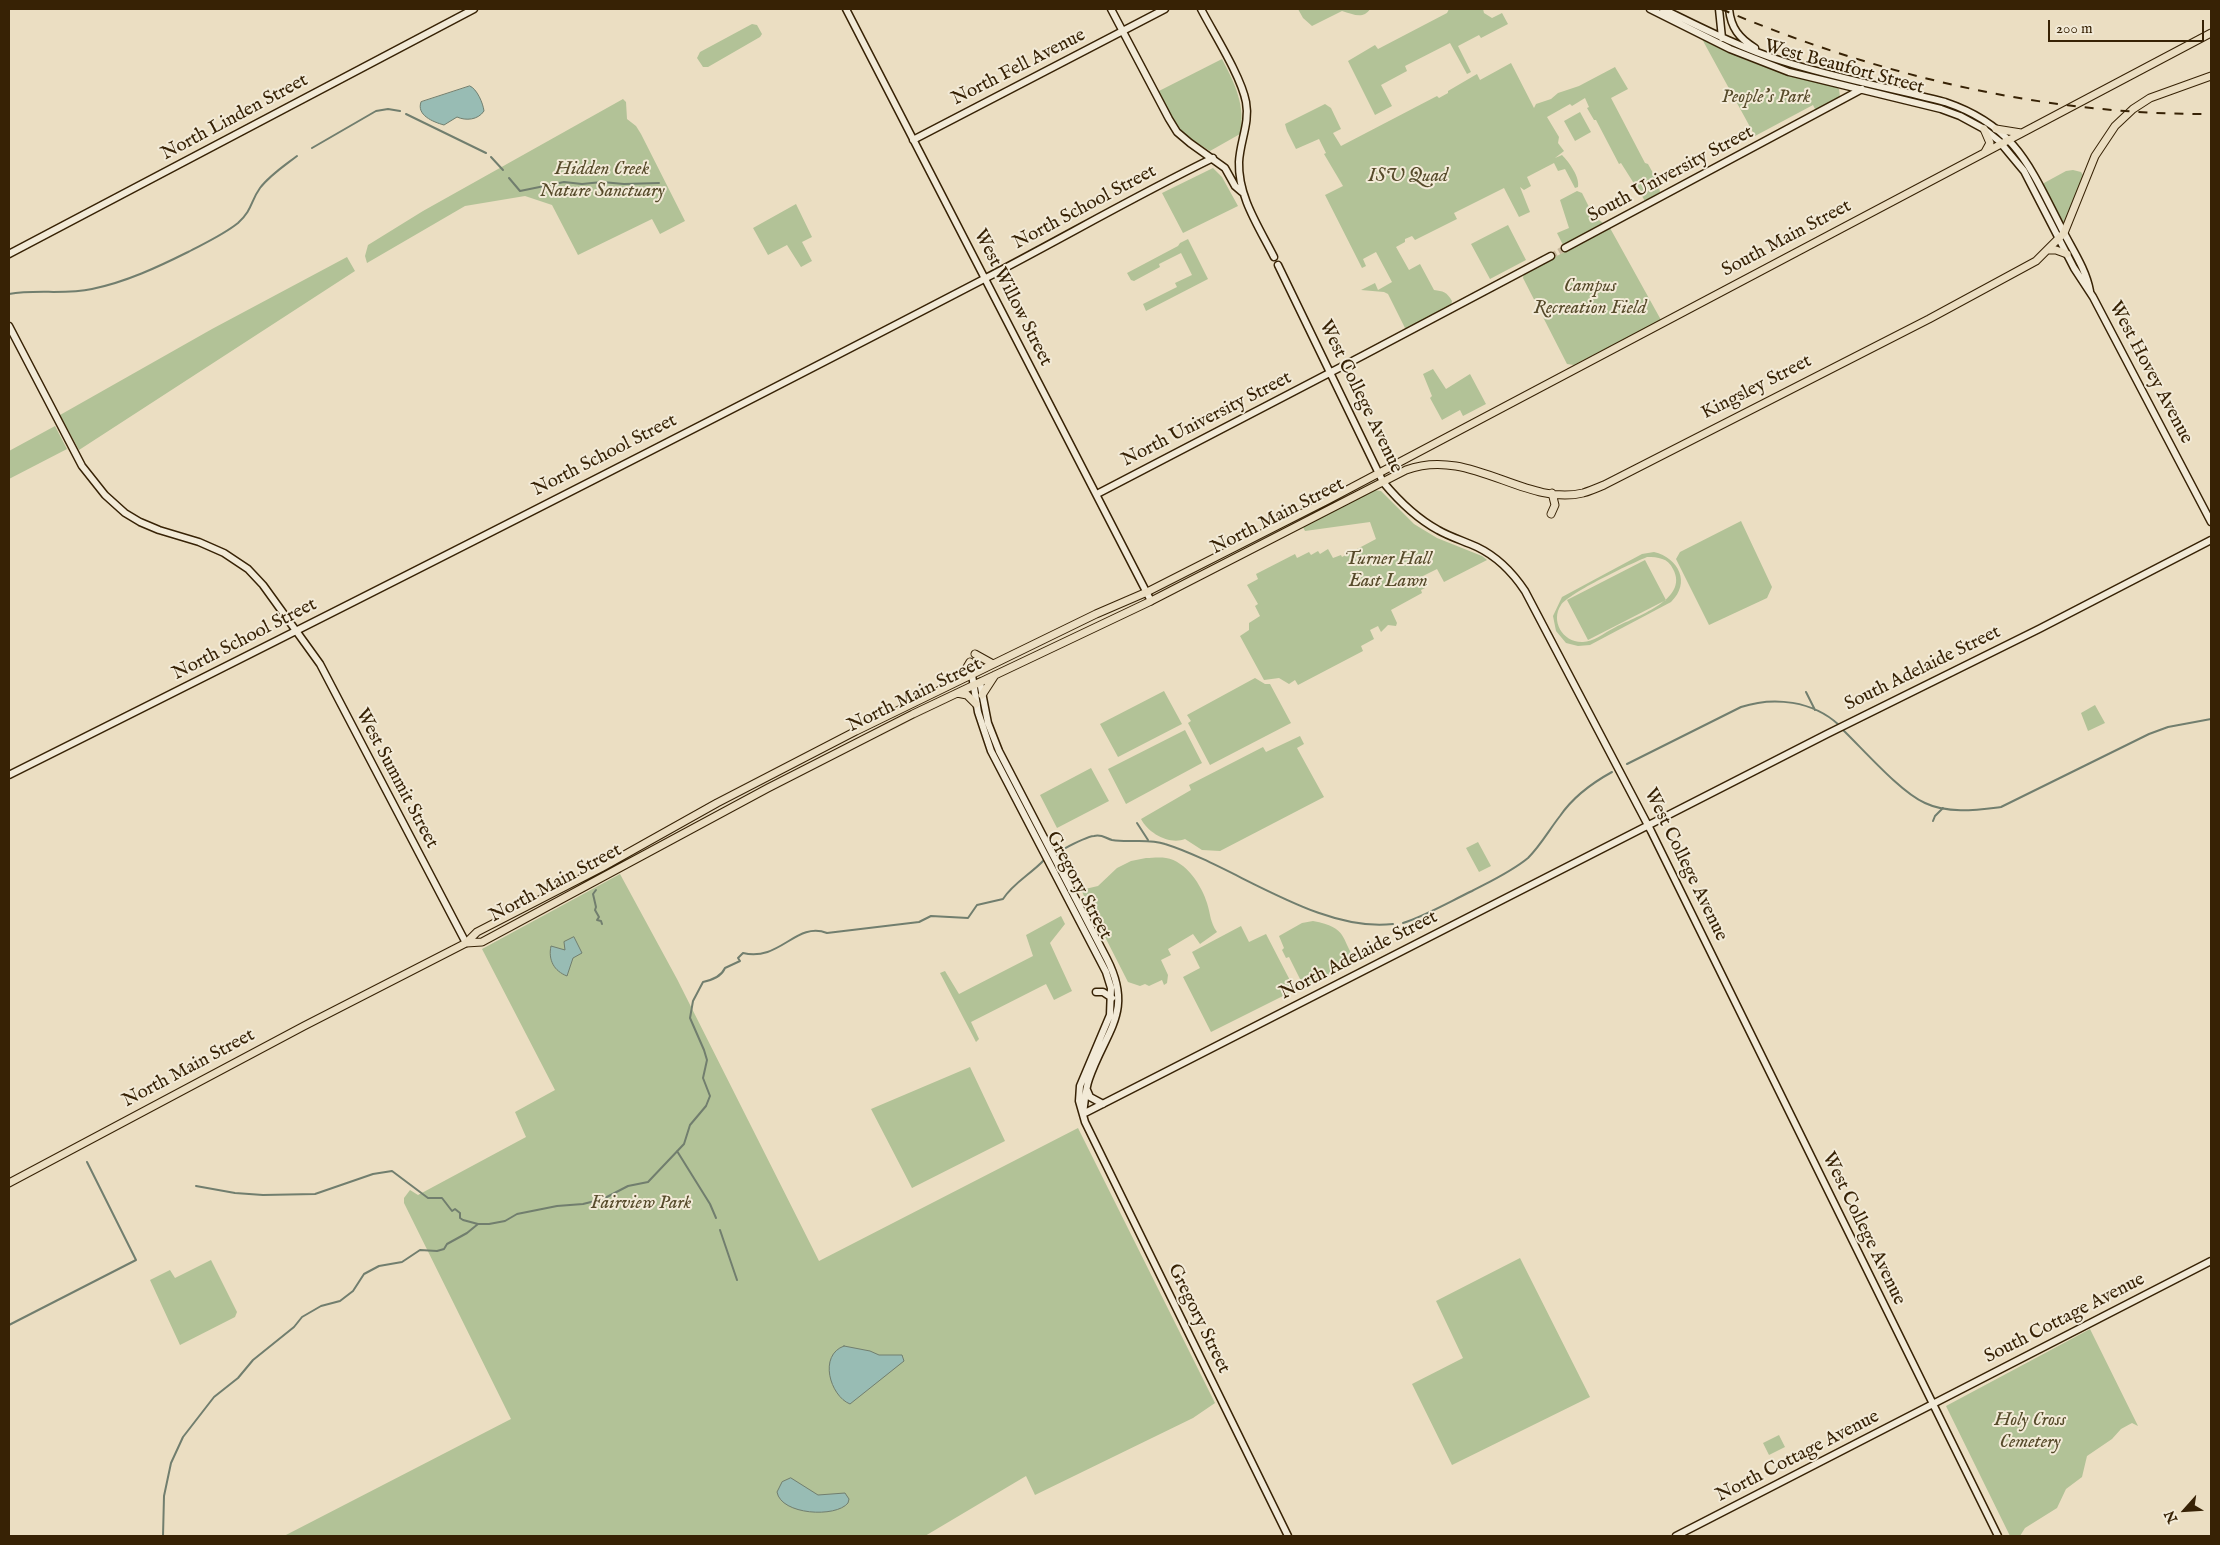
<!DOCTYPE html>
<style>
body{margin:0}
#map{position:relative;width:2220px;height:1545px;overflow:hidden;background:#ebdec2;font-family:"IM FELL English",serif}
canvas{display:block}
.frame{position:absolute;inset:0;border:10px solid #372205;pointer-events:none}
.north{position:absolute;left:2160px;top:1485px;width:50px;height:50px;-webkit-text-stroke:4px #f2ead7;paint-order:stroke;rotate:244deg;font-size:14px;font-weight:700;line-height:20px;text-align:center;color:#372205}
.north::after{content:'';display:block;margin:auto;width:18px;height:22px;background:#372205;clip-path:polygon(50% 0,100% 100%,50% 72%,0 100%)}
.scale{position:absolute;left:2048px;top:20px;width:156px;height:22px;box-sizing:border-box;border:2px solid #372205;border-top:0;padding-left:6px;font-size:15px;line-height:18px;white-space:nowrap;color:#372205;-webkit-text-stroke:4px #f2ead7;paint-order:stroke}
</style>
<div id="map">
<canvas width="2220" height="1545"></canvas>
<div class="frame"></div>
<div class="north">N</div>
<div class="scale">200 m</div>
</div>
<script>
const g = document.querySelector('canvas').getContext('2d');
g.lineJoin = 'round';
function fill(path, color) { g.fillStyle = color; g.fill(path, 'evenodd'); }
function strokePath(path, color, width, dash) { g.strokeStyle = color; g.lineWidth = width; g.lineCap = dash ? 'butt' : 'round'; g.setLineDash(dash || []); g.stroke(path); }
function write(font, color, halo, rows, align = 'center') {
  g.font = font + ' "IM FELL English",serif'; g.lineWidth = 4; g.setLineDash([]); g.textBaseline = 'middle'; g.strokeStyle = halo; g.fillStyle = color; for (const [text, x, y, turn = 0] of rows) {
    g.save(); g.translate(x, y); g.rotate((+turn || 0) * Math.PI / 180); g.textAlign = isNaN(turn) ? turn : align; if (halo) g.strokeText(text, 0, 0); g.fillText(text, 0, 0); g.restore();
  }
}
const green = new Path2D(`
 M1298,9H1370C1363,20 1353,14 1342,11L1312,26L1303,18Z
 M1449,9H1483L1484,13L1492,18L1502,13L1508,24L1481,38L1479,35L1458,46L1471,72L1467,74L1450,43L1405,66L1407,71L1381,85L1392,106L1375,115L1348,61L1375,45L1378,49L1447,13Z
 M752,24L757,25L762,34L760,37L708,67H703L697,58L700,52Z
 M1702,39L1746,60L1784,74L1834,86L1839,89L1840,97L1816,111L1813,105L1755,136Z
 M1222,59C1235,84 1246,106 1240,134L1210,151C1178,132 1174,124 1157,92Z
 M1511,63L1534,108L1536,104L1551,99L1558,93L1579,86L1615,67L1628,89L1611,98L1645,163L1648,164L1658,182L1660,192L1645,201L1621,163L1619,164L1596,120H1594L1587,108L1589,107L1585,98L1572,106L1570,104L1547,117L1559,137L1558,143L1564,151L1555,158L1562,155C1569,162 1580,177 1578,187L1575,188L1565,169L1558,171L1554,163L1527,177L1531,186L1524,190L1520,187L1530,212L1519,217L1504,188L1454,213L1457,219L1415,240L1412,236L1405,239V242L1396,247L1409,270L1420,264L1434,290C1443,291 1447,292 1452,301L1451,305L1408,328H1405L1388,294L1384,292L1361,290L1375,283L1378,290L1392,282L1376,252L1363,259L1366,266L1362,268L1325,195L1343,186L1324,154L1326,153L1319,139L1296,149L1287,131L1285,124L1325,104L1331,108L1341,129L1333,133L1341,146L1437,96L1439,98L1448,93V91L1477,74L1480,80Z
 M623,99L626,102L627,119L636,126L641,134L685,221L660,234L652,219L578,255L552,205L525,196L465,206L367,263L365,256L368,245L423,211Z
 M1580,112L1591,132L1575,141L1564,121Z
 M1213,168L1222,177L1238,206L1183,233L1162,193Z
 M2073,170L2081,172L2083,175L2071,211L2063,223L2044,187V183L2066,171Z
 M1577,191L1582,193L1596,221L1599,220L1610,228L1661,320L1574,365L1567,364L1523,278L1524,274L1566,251L1557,233L1569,228L1560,200Z
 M796,204L812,237L802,242L812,261L801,267L787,245L768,255L753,228Z
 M1508,225L1526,260L1490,279L1471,244Z
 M1188,239L1208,279L1146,311L1143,304L1177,287L1175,283L1192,275L1181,253L1159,264L1160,267L1134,281L1131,280L1127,273L1178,246L1180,243Z
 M347,257L355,271L79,450L60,415L212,329Z
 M1433,369L1446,389L1470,374L1486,404L1463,416L1460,410L1442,420L1430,398L1432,396L1423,374Z
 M55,426L67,449L9,479V451Z
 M1374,490L1381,491L1414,524L1437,538L1482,556L1487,560L1444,582L1437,569L1421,577L1425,588L1421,590L1422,593L1391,610L1397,623L1396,626L1388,625L1381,632L1378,626L1370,630L1374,639L1361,646L1363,651L1298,685L1295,680L1289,684L1279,678L1264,680L1240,636L1249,630V623L1260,616L1255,606L1258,604L1247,585L1258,579L1256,574L1295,554L1297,558L1309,552L1311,555L1318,551L1320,554L1328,549L1333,558L1341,555L1342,557L1376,539L1370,522L1305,531L1303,527Z
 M1741,521L1772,587L1767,598L1709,625L1676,559L1680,552Z
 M1654,552C1679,558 1691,583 1671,602L1590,645L1578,646L1566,643L1556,631L1553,616L1562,597L1642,554ZM1647,557C1658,557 1668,558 1673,569C1690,600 1634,617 1614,628C1604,633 1593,642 1583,642C1563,643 1550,621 1561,605C1569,593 1632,563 1647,557Z
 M1645,560L1666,600L1588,640L1567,600Z
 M1255,678L1265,684H1270L1291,723L1210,765L1188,723L1191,721L1187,715Z
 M1164,691L1182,724L1118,757L1100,724Z
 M2095,705L2105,723L2088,731L2081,713Z
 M1185,730L1202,763L1126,804L1108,769Z
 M1300,736L1304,744L1297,748L1324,797L1220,851L1202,850L1185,839C1170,845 1149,834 1141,819L1191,790L1189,785L1263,747L1266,752Z
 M1091,768L1109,801L1057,828L1040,795Z
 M1478,842L1491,866L1479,872L1466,848Z
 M1146,858C1152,858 1159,857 1166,858C1186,861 1202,886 1207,903C1211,916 1210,922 1217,932L1200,944L1193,934L1168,949L1171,955L1161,960L1168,975L1167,983L1164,985L1162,980L1149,986L1145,984L1140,986L1128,982L1081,890L1098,886L1117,868L1131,861Z
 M620,874L677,979L819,1261L1078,1128L1215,1403L1193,1418L1035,1495L1026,1476L925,1536H284L511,1419L404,1203V1198L410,1190L418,1195L526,1137L515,1112L555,1090L482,949Z
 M1061,916L1065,924L1050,943L1072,991L1054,1000L1046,984L971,1022L979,1039L976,1042L940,973L945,971L959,994L1033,956L1026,935Z
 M1313,921C1349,928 1340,938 1356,961L1311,985L1301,981L1289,957L1286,958L1282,950L1284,948L1279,936L1302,923Z
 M1241,926L1249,942L1266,934L1295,990L1211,1032L1183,977L1200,968L1192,952Z
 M970,1067L1005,1141L912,1188L871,1109Z
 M1520,1258L1590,1397L1452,1465L1412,1384L1463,1358L1436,1301Z
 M211,1260L237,1312L235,1317L180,1345L150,1280L170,1270L175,1278Z
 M2090,1329L2138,1426L2132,1423L2121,1429L2112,1439L2087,1456L2082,1477L2066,1489L2057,1508L2025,1528L2020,1536H2010L1946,1406Z
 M1779,1435L1785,1447L1769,1455L1763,1443Z`);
const water = new Path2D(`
 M470,86C477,89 483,103 484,111C478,120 466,121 457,117L444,125C433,122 416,115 421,102Z
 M574,937L582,953L573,958L567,976C554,971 548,960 551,946L565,950L564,942Z
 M844,1346L870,1351L879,1355H902L904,1361L850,1404C830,1396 818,1355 844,1346Z
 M791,1478L818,1495L845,1493L849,1499L848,1503C836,1518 781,1515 777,1492L782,1482Z`);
const stream = new Path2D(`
 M406,114L486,153
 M312,148L376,111L388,109L400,111
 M491,157L503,170
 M509,178L520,191L564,182L582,184L602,182L624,184L659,183
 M9,294C36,289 65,295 92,289C126,282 158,267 188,252C205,243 223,235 238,223C253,209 250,202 260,188C270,175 284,166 297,156
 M1806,692L1815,710
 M1842,729C1863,749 1900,792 1925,803C1948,814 1976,810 2001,807L2149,734L2168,727L2211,719
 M1627,764L1741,707C1774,696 1813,701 1839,725
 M1933,821L1935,816L1943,808
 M1137,823L1148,840
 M1056,853C1066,848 1084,837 1094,836C1102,834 1105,838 1112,840C1130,843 1148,838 1165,844C1235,866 1319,933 1393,924
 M596,890L593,894L596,907L595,910L599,917L597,920L601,921L602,924
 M1403,923C1427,915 1449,902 1472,891C1491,881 1511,872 1528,858C1541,845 1549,830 1560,816C1573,797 1592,783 1612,772
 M677,1151L710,1204L716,1218
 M196,1186L235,1193L263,1195L315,1194L373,1174L392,1171L428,1198H442L452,1211L455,1209L460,1213V1218L463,1220L478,1224H489L505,1221L517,1214L557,1206L583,1204L603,1199L628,1186L648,1182L684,1144L690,1125L706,1106L710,1096L703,1078L707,1060L704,1050L690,1018L693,1001L703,982C712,980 721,977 725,968L740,961L738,958L743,953C780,962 796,921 827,933L919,922L931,916L968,918L977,905L1003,899C1013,883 1031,874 1044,860
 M720,1230L737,1280
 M9,1325L136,1260L87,1162
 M163,1536L164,1496L171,1463L183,1437L214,1397L238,1378L253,1360L294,1327L302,1317L321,1306L340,1301L353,1291L364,1274L379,1266L402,1262L420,1250L437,1251L444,1249L447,1244L467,1233L478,1224`);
const secondaryTunnel = new Path2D(`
 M1551,256L1565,248`);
const secondary = new Path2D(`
 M846,9L1151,601
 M1111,9L1169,119L1177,132L1190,143L1225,168L1235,186L1242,192
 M1201,9C1214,34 1241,76 1246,102C1250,123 1240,141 1239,162C1238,197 1259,227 1274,257
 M1650,9L1730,49L1789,72L1941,109L1960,116L1984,129L1999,141L2024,171L2074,268L2093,297L2211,522
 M1663,9C1702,28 1741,48 1782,61C1835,78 1891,88 1945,102C2016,126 2030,167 2062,229C2072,249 2086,269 2090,291
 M1719,9L1722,38
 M1729,9C1731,28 1739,38 1755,48
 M913,140L1165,9
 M1565,248L1862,89
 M9,254L474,9
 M1278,265L1383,482C1398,500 1416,518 1438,530C1450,537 1464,541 1477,547C1498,557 1513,573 1525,591L1651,831L1998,1536
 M9,326L82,466L105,495L125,513L140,522L159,530L199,542L224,553L248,569L263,585L320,664L466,943
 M1097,494L1364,355L1551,256
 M972,675L978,712L991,751L1106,972L1111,988L1110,1015L1080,1086L1079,1101L1085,1122L1288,1536
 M980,682L988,723L999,751L1107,959C1134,1012 1106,1030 1089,1079C1085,1090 1085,1102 1083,1113
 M9,775C335,612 661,447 984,279C1061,239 1135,196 1213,158
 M1096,992H1103L1112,998
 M1087,1090L1090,1097L1103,1104
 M1083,1114L1827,734L2039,629L2211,540
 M1676,1536L2211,1261`);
const primary = new Path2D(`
 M1984,129L1990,143L1985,152
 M1996,129L2021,133
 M2048,250H2056L2067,254
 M1551,514L1555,505L1552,493
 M975,654L993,664
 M960,679L970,662
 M957,693L967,695L976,704
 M982,695L995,675
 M466,943L482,942L768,788L913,714L1151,601L1406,470C1470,446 1525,507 1583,493C1590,491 1597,488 1604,485L1929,319L2036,261L2064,233L2095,156L2115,126L2133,109L2150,98L2211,76
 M9,1183L304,1026L466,943L477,932L601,868L717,803L856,731L1096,614L1147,592L1328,500L2211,33`);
const rail = new Path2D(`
 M1721,9C1877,75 2042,115 2211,114`);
const streetNames = [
 ["North Fell Avenue",1019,68,-27],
 ["West Beaufort Street",1844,68,15],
 ["North Linden Street",235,118,-28],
 ["South University Street",1671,175,-28],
 ["North School Street",1085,208,-28],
 ["South Main Street",1787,239,-28],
 ["West Willow Street",1012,298,63],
 ["West Hovey Avenue",2150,373,62],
 ["Kingsley Street",1757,388,-27],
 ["West College Avenue",1360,397,64],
 ["North University Street",1207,420,-27],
 ["North School Street",605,456,-27],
 ["North Main Street",1278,517,-27],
 ["North School Street",245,640,-27],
 ["South Adelaide Street",1923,669,-26],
 ["North Main Street",915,696,-26],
 ["West Summit Street",396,779,62],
 ["West College Avenue",1685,865,64],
 ["North Main Street",556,884,-28],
 ["Gregory Street",1078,886,62],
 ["North Adelaide Street",1359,956,-27],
 ["North Main Street",189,1069,-28],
 ["West College Avenue",1863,1229,64],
 ["Gregory Street",1198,1319,64],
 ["South Cottage Avenue",2065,1319,-27],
 ["North Cottage Avenue",1798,1457,-27]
];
const parkNames = [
 ["People's Park",1766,98],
 ["Hidden Creek",602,170],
 ["Nature Sanctuary",602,192],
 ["ISU Quad",1408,177],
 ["Campus",1590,287],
 ["Recreation Field",1590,309],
 ["Turner Hall",1388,560],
 ["East Lawn",1388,582],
 ["Fairview Park",641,1204],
 ["Holy Cross",2030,1421],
 ["Cemetery",2030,1443]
];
fill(green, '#b2c297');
fill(water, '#98bcb4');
strokePath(water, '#717e6e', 1);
strokePath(stream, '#717e6e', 2);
strokePath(secondaryTunnel, '#c7b89c', 6, [6, 3]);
strokePath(secondary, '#372205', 9);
strokePath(primary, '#372205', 9);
strokePath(secondary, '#f2ead7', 6);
strokePath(primary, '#ebdec2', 7);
strokePath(rail, '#372205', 2, [9, 9]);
write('19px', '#372205', '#f2ead7', streetNames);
write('italic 19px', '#564a2a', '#f2ead7', parkNames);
</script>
